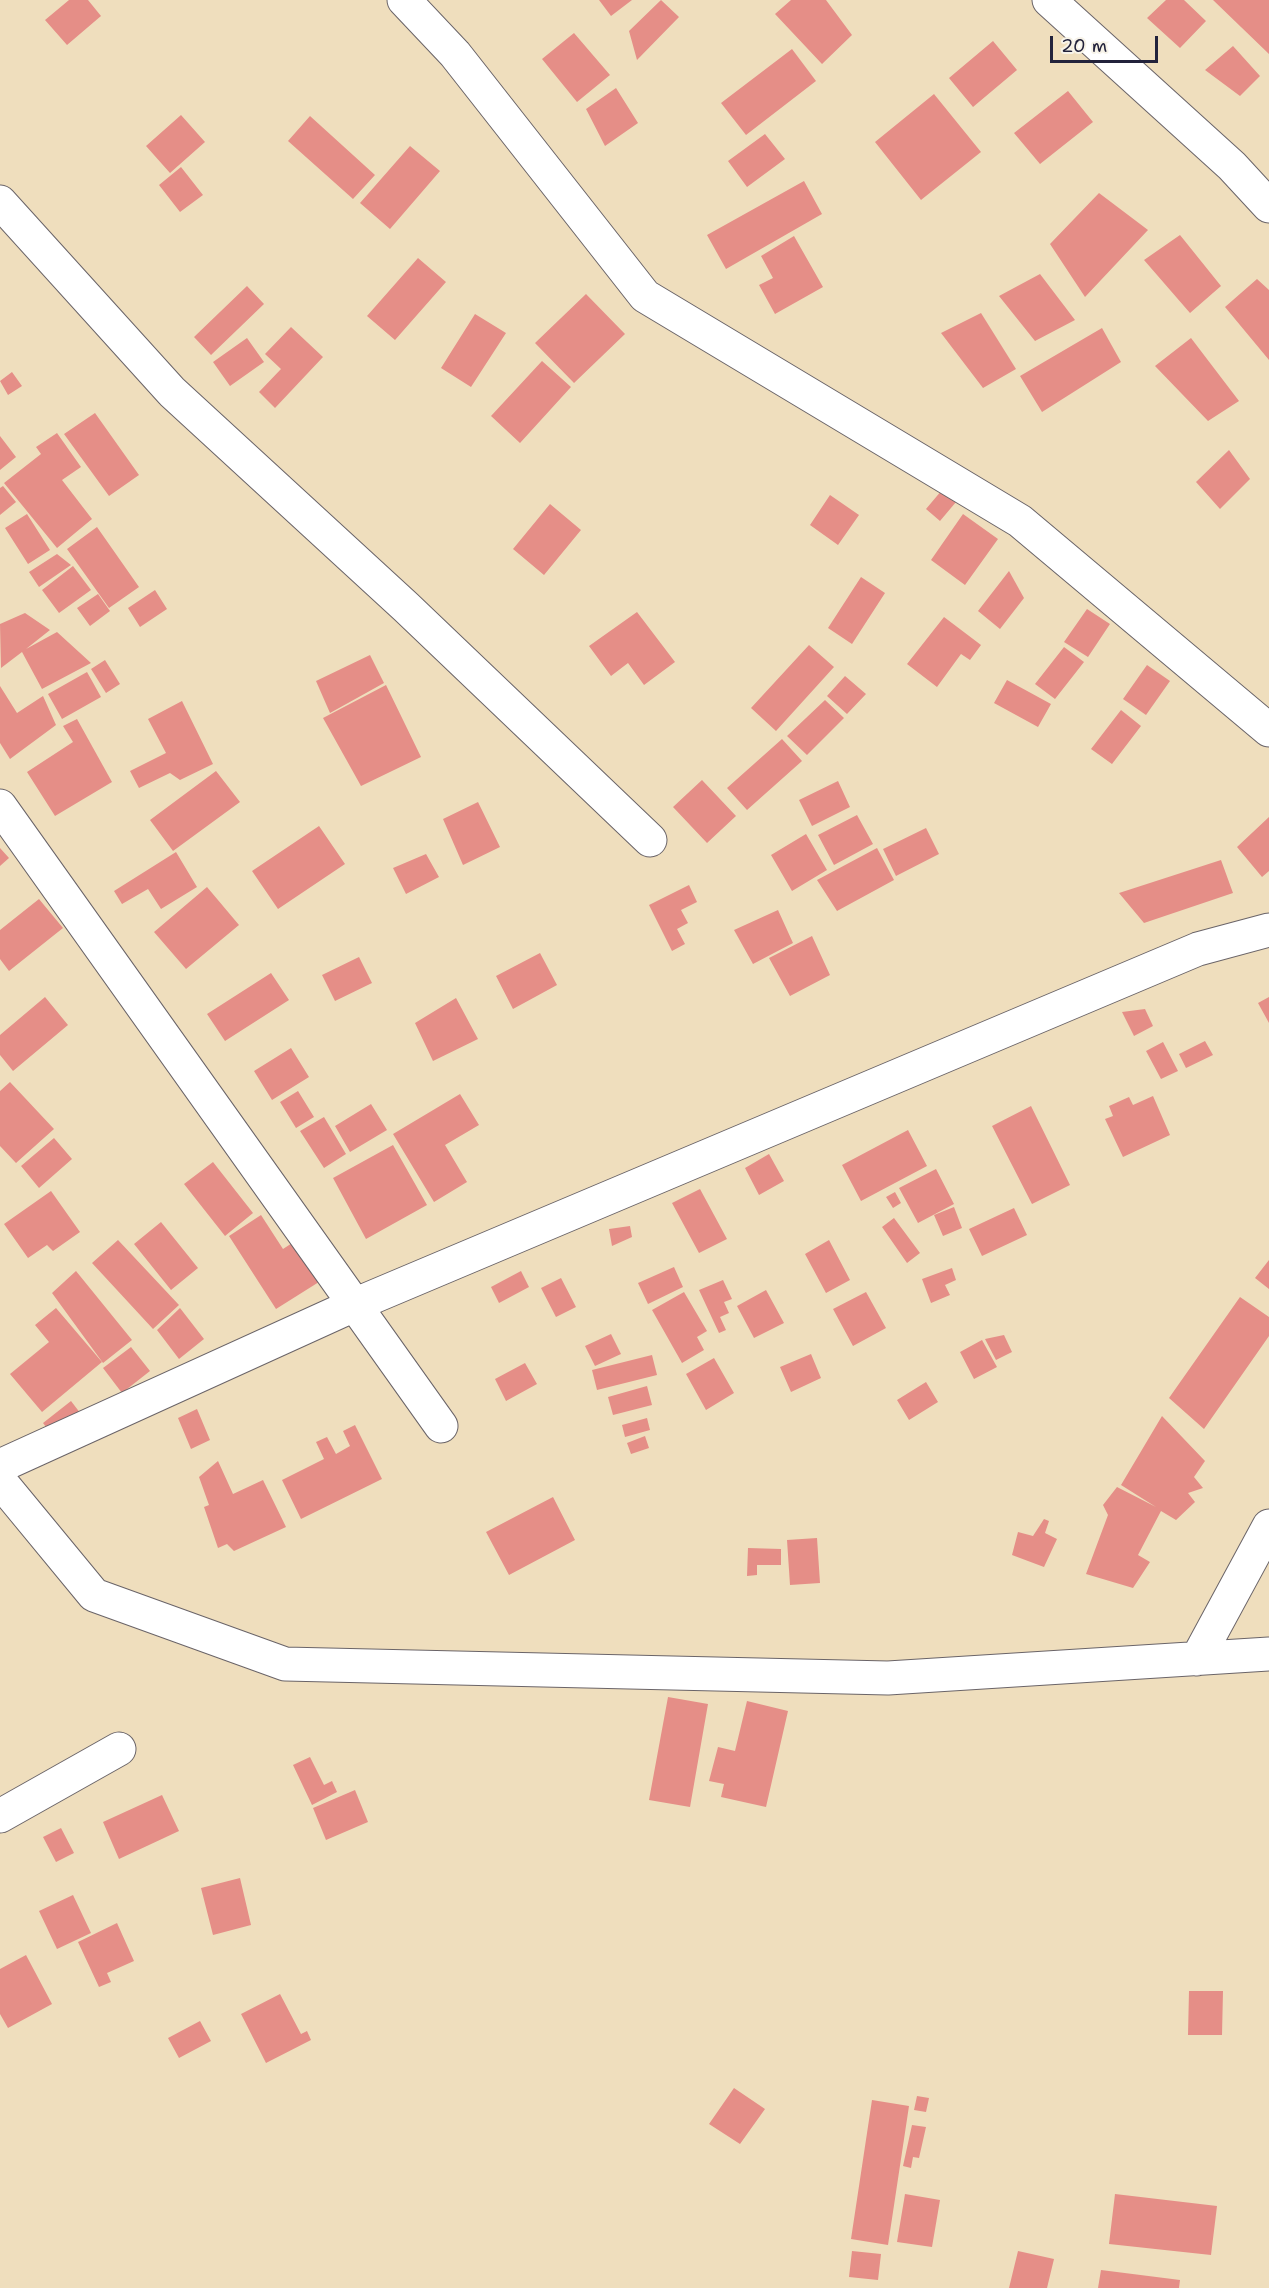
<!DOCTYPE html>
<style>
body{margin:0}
#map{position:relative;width:1269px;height:2288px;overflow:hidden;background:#efdebd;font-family:"Shantell Sans",sans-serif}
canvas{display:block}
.scale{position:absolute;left:1050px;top:36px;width:108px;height:27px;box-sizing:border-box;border:3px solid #22223b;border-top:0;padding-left:8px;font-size:18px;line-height:21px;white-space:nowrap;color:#22223b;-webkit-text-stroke:4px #f7f3e8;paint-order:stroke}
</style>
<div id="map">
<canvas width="1269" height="2288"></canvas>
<div class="scale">20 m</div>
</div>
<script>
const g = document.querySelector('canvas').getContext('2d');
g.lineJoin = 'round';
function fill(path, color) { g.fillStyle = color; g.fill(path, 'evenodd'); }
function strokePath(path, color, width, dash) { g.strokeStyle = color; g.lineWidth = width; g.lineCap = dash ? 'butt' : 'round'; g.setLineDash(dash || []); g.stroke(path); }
const building = new Path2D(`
 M69,0H88L101,16L67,45L45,20Z
 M599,0H632L611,16Z
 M661,0L679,17L637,60L629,31Z
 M791,0H826L852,35L822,64L775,14Z
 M1166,0H1184L1206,21L1180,48L1147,18Z
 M1213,0H1269V54Z
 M574,33L610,75L577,102L542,59Z
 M993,41L1017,70L973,107L949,78Z
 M1233,46L1260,76L1240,96L1205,70Z
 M792,49L816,81L746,135L721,103Z
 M616,88L638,123L605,146L586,109Z
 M1068,91L1093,122L1040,164L1014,133Z
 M934,94L981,152L921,200L875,142Z
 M181,115L205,142L170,173L146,146Z
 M310,116L375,175L353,199L288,141Z
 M765,134L785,159L747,187L728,161Z
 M410,146L440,171L390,229L360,203Z
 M181,167L203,195L180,212L159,185Z
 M804,181L822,214L726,269L707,235Z
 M1099,193L1148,230L1085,297L1050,244Z
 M1180,235L1221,286L1190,313L1144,260Z
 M794,236L823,287L775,314L759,285L773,278L761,256Z
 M418,258L446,282L395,340L367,316Z
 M1040,274L1075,320L1035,341L999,296Z
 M1257,279L1269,290V360L1225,307Z
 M247,286L264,304L211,355L194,337Z
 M586,294L625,334L574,383L535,343Z
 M981,313L1016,369L983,388L941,333Z
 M475,314L506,333L471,387L441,368Z
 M291,327L323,357L275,408L259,392L281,369L265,354Z
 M1102,328L1121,362L1042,412L1020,376Z
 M247,338L264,362L230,386L213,362Z
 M1191,338L1239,401L1208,421L1155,366Z
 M542,361L571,387L520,443L491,416Z
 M12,372L22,386L8,395L0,381Z
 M95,413L139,475L109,496L64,434Z
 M57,433L81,467L62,480L92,519L57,548L4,483L41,454L36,447Z
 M0,436L16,457L0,470Z
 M1229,450L1250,479L1220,509L1196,482Z
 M3,486L16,502L0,515V488Z
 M942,490L956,502L940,521L926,509Z
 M830,495L859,515L838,545L810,525Z
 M550,504L581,530L544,575L513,549Z
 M27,514L50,550L28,564L5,528Z
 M963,514L998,539L965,585L931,560Z
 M97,527L139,587L109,608L67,549Z
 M57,554L71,565L39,587L29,572Z
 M73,566L91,590L59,613L42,590Z
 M1009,571L1024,598L1000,629L978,611Z
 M861,577L885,593L852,644L828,628Z
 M155,590L167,609L140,627L128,608Z
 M98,594L110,611L90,626L77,608Z
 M1087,609L1110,624L1088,657L1064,642Z
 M637,612L675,662L644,685L628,663L611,676L589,646Z
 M25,613L50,630L26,649L57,632L91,663L42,689L22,652L1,668L0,624Z
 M944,617L981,645L970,660L961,654L937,687L907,664Z
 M809,645L834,667L776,731L751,708Z
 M1064,647L1084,662L1055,699L1035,684Z
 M370,655L384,683L330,713L316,681Z
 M105,660L120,684L106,693L91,669Z
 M1147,665L1170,681L1146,715L1123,699Z
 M87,672L101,697L62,719L48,694Z
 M845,676L866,694L847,714L827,696Z
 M1007,680L1051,704L1038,727L994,703Z
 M386,685L421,757L361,786L323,718Z
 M0,686L17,713L43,696L56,725L10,759L0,743Z
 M825,700L844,718L807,755L787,736Z
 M182,701L213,764L180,780L170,773L139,788L130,771L166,753L148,719Z
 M1121,710L1141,726L1112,764L1091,749Z
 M77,719L112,782L55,816L27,772L73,742L63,726Z
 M782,739L802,761L747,810L727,788Z
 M216,771L240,802L173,851L150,820Z
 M702,780L736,816L707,843L673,807Z
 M838,781L850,807L812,826L799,800Z
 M478,802L500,847L463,865L443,819Z
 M857,815L873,844L834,865L818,835Z
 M1269,817V871L1262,877L1237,847Z
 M319,826L345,864L278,909L252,871Z
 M926,828L939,854L896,876L883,849Z
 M806,834L827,870L792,891L771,855Z
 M0,848L9,858L0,866Z
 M877,848L894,880L837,911L817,880Z
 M176,852L197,887L161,909L148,889L122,904L114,891Z
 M426,854L439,877L406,894L393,868Z
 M1221,860L1233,893L1144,923L1119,893Z
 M689,885L697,902L681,910L688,923L677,929L685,944L672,951L649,905Z
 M207,887L239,925L186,969L154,932Z
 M39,899L63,928L9,971L0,959V930Z
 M778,910L793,943L753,964L734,930Z
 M812,936L830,975L790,996L769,958Z
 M540,953L557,985L513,1009L496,976Z
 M359,957L372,983L335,1001L322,975Z
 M271,973L289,1000L225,1041L207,1014Z
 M45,997L68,1025L13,1071L0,1055V1035Z
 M1269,997V1023L1258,1003Z
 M456,998L478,1039L433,1061L415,1023Z
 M1145,1009L1153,1026L1134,1036L1122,1012Z
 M1205,1041L1213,1055L1186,1068L1179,1054Z
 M1163,1042L1178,1071L1161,1079L1146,1051Z
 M291,1048L309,1077L272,1100L254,1071Z
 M10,1082L54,1129L16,1163L0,1146V1091Z
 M298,1091L314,1117L296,1128L280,1102Z
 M460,1094L479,1125L445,1145L467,1182L434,1202L393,1134Z
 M1153,1096L1170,1135L1123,1157L1105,1119L1113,1116L1109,1106L1129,1097L1133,1105Z
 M371,1104L387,1130L350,1152L335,1126Z
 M1031,1106L1070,1185L1032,1204L992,1126Z
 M324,1117L346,1154L324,1168L300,1131Z
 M908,1130L927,1166L861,1201L842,1165Z
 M54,1138L72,1159L39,1188L21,1166Z
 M393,1145L427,1205L366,1239L333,1178Z
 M769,1154L784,1181L759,1195L745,1168Z
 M213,1162L253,1213L225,1236L184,1184Z
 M936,1169L954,1204L918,1223L899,1188Z
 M700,1189L727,1239L699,1253L672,1203Z
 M51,1191L80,1232L53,1251L47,1245L28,1258L4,1224Z
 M895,1192L901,1203L893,1208L886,1197Z
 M954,1207L962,1228L943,1236L934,1215Z
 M1014,1208L1027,1235L982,1256L969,1229Z
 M261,1215L283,1249L312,1230L338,1270L276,1309L229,1236Z
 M894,1218L920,1253L907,1263L882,1227Z
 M161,1222L198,1268L171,1290L134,1244Z
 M630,1226L632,1237L612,1246L609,1229Z
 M118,1240L179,1305L153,1329L92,1263Z
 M829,1240L850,1280L826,1293L805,1254Z
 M1269,1260V1289L1255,1278Z
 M674,1267L683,1287L648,1304L638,1283Z
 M952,1268L956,1280L945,1285L950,1295L931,1303L922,1279Z
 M76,1271L132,1340L103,1363L52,1293Z
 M521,1271L529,1287L499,1303L491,1287Z
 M561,1278L576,1307L556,1317L541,1288Z
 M723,1280L732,1299L724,1302L729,1313L720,1317L726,1330L719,1333L699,1290Z
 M766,1290L784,1323L754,1338L737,1306Z
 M684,1292L707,1331L697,1337L704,1350L682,1363L652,1310Z
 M866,1292L886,1328L853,1346L833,1309Z
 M1240,1297L1269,1317V1336L1204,1429L1169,1398Z
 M56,1308L102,1362L42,1412L10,1374L49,1342L35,1325Z
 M180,1308L204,1339L179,1359L157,1330Z
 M611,1334L621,1354L595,1366L585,1346Z
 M1004,1335L1012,1352L996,1360L985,1339Z
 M982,1340L997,1367L974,1379L960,1352Z
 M131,1347L150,1371L122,1393L103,1368Z
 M811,1354L821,1378L791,1392L780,1367Z
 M652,1355L657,1375L597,1390L592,1370Z
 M714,1358L734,1393L706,1410L686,1374Z
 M525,1363L537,1384L506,1401L495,1379Z
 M926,1382L938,1402L909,1420L897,1400Z
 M647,1386L652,1405L613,1415L608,1397Z
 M71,1401L84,1418L55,1439L43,1423Z
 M197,1409L210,1440L191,1449L178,1418Z
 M1162,1416L1205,1461L1194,1477L1203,1488L1188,1493L1195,1502L1176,1520L1161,1511L1138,1555L1150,1562L1133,1588L1086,1574L1108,1515L1103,1505L1117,1487L1156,1507L1121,1485Z
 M647,1418L650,1430L625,1437L622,1425Z
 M355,1425L382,1479L301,1519L282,1480L324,1459L316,1442L327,1437L336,1454L350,1446L343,1431Z
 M645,1436L649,1448L631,1454L627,1443Z
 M218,1461L233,1494L263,1480L286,1527L234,1551L227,1544L218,1548L204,1507L209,1505L199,1477Z
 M553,1497L575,1540L509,1575L486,1532Z
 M1044,1519L1049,1521L1045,1533L1057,1539L1044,1567L1012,1555L1018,1532L1033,1536Z
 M817,1538L820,1583L790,1585L787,1540Z
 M748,1548L781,1549V1565H757V1575L747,1576Z
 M668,1697L708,1704L690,1807L649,1800Z
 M747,1701L788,1711L766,1807L721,1797L724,1784L709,1781L718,1747L735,1751Z
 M310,1757L324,1785L332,1781L337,1792L312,1805L293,1765Z
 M355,1790L368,1822L326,1840L313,1808Z
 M162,1795L179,1831L119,1859L103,1822Z
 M61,1828L74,1853L56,1862L43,1837Z
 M240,1878L251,1925L213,1935L201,1888Z
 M73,1895L91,1933L57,1949L39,1911Z
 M117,1923L134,1961L107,1973L111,1982L99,1987L78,1942Z
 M26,1955L52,2004L8,2028L0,2014V1969Z
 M1189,1991H1223L1222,2035H1188Z
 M280,1994L301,2034L307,2031L311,2040L266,2063L241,2014Z
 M200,2021L211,2041L179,2058L168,2038Z
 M734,2088L765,2109L740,2144L709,2124Z
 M917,2096L929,2098L926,2112L914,2110Z
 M872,2100L909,2106L888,2245L851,2239Z
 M912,2125L926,2127L919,2158L913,2157L911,2168L903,2166Z
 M905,2194L940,2200L932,2247L897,2242Z
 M1115,2194L1217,2206L1211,2255L1109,2244Z
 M852,2251L881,2254L878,2280L849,2277Z
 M1018,2251L1054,2259L1047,2288H1009Z
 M1101,2270L1180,2280L1179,2288H1098Z`);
const minor = new Path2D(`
 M404,0L455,54L645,296L1020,521L1269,730
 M1049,0L1232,166L1269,206
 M0,202L172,392L406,607L650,840
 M0,806L441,1426
 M0,1466L354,1305L1198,949L1269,930
 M0,1481L94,1595L285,1664L888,1678L1269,1654
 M1197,1659L1269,1526
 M0,1816L119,1749`);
fill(building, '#e58e87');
strokePath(minor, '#6a6468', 35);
strokePath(minor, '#fff', 33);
</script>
